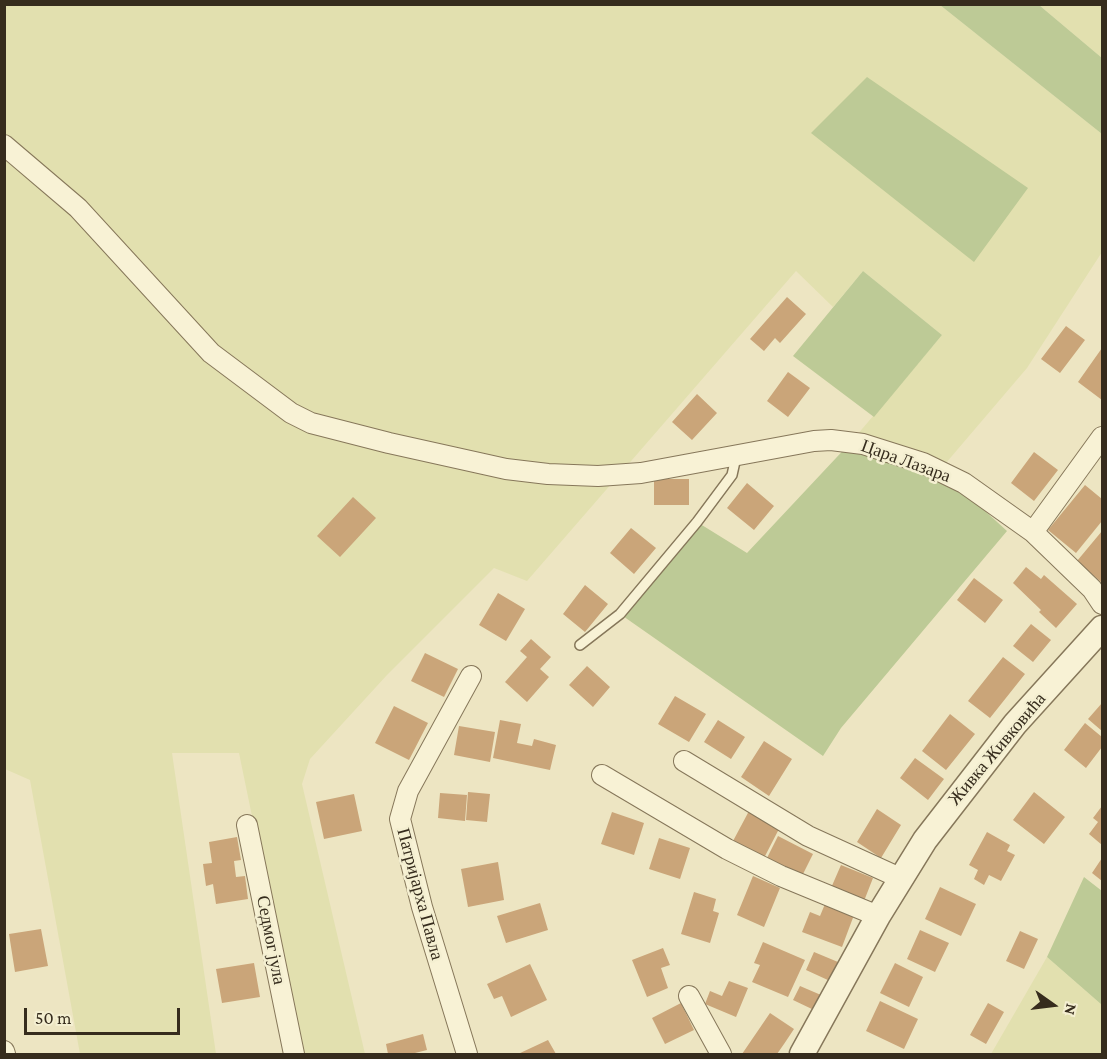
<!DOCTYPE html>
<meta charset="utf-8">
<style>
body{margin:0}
#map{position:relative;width:1107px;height:1059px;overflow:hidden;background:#ede5c2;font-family:"Crimson Pro",serif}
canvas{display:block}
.frame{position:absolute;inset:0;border:6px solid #362c1d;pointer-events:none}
.north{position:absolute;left:1023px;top:975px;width:60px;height:60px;-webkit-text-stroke:4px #f4efd1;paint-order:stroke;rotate:104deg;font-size:16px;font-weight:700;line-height:24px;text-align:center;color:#362c1d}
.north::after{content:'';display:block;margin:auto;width:21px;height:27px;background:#362c1d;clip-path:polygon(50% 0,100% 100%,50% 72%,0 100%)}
.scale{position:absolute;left:24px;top:1008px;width:156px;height:27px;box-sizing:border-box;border:3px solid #362c1d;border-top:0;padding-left:8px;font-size:18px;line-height:21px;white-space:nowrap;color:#362c1d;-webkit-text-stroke:4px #f4efd1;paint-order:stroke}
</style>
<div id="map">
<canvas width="1107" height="1059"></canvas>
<div class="frame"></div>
<div class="north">N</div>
<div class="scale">50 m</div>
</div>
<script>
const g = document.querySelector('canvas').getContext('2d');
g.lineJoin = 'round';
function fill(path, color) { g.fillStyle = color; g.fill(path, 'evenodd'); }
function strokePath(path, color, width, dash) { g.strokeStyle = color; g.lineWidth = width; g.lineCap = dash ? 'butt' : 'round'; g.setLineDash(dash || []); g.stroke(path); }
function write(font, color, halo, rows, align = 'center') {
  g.font = font + ' "Crimson Pro",serif'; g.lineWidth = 5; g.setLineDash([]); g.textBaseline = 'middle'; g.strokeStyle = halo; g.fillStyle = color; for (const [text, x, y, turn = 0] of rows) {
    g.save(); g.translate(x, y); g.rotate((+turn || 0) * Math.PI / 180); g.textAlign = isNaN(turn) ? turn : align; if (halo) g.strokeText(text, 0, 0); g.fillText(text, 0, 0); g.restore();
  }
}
const farmland = new Path2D(`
 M5,5H940L1102,134V252L1027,368L940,470L851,442L942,335L863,271L833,307L796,271L527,581L494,568L387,675L310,759L302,784L365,1054H301L239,753H172L216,1054H80L30,780L5,769Z
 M1039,5H1102V58Z
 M1047,957L1102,1005V1054H991Z`);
const green = new Path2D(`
 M940,5H1039L1102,58V134Z
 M867,77L1028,188L974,262L811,133Z
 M863,271L942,335L874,417L793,356Z
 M851,442L940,470L1007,531L841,728L823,756L620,614L697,522L747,553Z
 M1084,877L1102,891V1005L1047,957Z`);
const building = new Path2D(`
 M787,297L806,314L780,343L775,338L764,351L750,339Z
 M1066,326L1085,340L1060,373L1041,359Z
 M1102,348V400L1078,382Z
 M788,372L810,388L788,417L767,401Z
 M697,394L717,413L692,440L672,422Z
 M1034,452L1058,470L1034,501L1011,483Z
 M654,479H689V505H654Z
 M747,483L774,506L754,530L727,508Z
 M1085,485L1102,499V521L1076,553L1048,530Z
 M353,497L376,518L340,557L317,536Z
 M631,528L656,548L634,574L610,553Z
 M1102,531V580L1101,582L1077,561Z
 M1026,567L1041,579L1044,575L1077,604L1056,628L1039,612L1041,610L1013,583Z
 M974,578L1003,600L985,623L957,600Z
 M585,585L608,604L585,632L563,614Z
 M498,593L525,609L506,641L479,625Z
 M1031,624L1051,640L1033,662L1013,646Z
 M531,639L551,657L540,669L549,677L527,702L505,682L527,657L520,651Z
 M425,653L458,669L444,697L411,681Z
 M1003,657L1025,674L990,718L968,701Z
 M587,666L610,687L593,707L569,685Z
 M675,696L706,714L689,742L658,724Z
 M1102,703V731L1088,719Z
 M394,706L428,723L409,760L375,743Z
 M950,714L975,734L946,770L922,751Z
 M500,720L521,724L517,743L532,746L534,739L556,745L550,770L493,758Z
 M718,720L745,737L731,759L704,742Z
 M1085,723L1102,737V747L1086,768L1064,750Z
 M459,726L495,732L490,762L454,755Z
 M764,741L792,759L769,796L741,777Z
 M915,758L944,779L928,800L900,778Z
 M468,792L490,794L487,822L466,820Z
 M1034,792L1065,817L1044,844L1013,820Z
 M440,793L467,795L465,821L438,818Z
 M354,794L362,831L324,839L316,802Z
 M1102,806V845L1089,834L1098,822L1093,818Z
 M877,809L901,825L881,858L857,842Z
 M749,811L780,827L764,858L733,841Z
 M612,812L644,823L634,855L601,844Z
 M987,832L1010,845L1007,851L1015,855L1001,881L989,875L984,885L974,879L978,870L969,865Z
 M778,836L813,854L801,878L766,860Z
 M237,837L241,860L234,861L236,877L245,876L248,899L216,904L213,884L206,886L203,864L212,863L209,842Z
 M659,838L690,848L680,879L649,869Z
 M1102,858V881L1092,873Z
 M498,862L504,900L468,907L461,869Z
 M841,865L873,878L864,901L831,888Z
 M753,876L780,888L764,927L737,915Z
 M940,887L976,904L961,936L925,919Z
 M694,892L716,899L713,911L719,913L710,943L681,934Z
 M540,903L548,930L506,943L497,916Z
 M825,904L854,915L842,947L802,932L810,912L820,916Z
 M41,929L48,966L15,972L9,934Z
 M920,930L949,943L935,972L907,959Z
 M1020,931L1038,939L1024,969L1006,961Z
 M763,942L805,960L788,997L752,982L760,965L754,963Z
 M663,948L670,965L661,968L668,988L647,997L632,960Z
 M814,952L838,962L830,981L806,970Z
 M254,963L260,997L222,1003L216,969Z
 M895,963L923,977L909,1007L880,993Z
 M530,964L547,1000L511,1017L502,996L494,999L487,984Z
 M729,981L748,988L736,1017L705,1004L710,991L722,996Z
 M800,986L821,995L814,1010L793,1000Z
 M880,1001L918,1019L904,1049L866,1031Z
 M681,1003L694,1030L665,1044L652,1018Z
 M988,1003L1004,1012L986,1044L970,1035Z
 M770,1013L794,1029L784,1044L777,1054H742Z
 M423,1034L427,1050L411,1054H388L386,1044Z
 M548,1040L556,1054H518Z`);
const service = new Path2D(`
 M580,645L620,614L697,522L732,475L736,457`);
const minor = new Path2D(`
 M4,145L78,208L211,353L291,413L311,423L389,443L506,469L548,474L598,476L641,473L814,441L831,440L863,444L923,463L964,483L1033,532L1092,589L1102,604
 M1033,532L1102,437
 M684,761L808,836L900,878
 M602,775L727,849L781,876L878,916
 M247,825L294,1054
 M689,996L721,1054
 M4,1051L5,1054
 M467,1054L422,907L400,819L408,791L471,676`);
const tertiary = new Path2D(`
 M802,1054L878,916L925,840L1015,724L1102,628`);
const streetNames = [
 ["Цара Лазара",906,461,20],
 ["Живка Живковића",997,749,-50],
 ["Патријарха Павла",420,894,75],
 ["Седмог јула",271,940,79]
];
fill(farmland, '#e2e0af');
fill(green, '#bdca96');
fill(building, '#caa579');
strokePath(service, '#86775a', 12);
strokePath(minor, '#86775a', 22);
strokePath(tertiary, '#86775a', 27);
strokePath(service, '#f8f2d5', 9);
strokePath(minor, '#f8f2d5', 20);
strokePath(tertiary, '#f8f2d5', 24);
write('18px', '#362c1d', '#f4efd1', streetNames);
</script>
